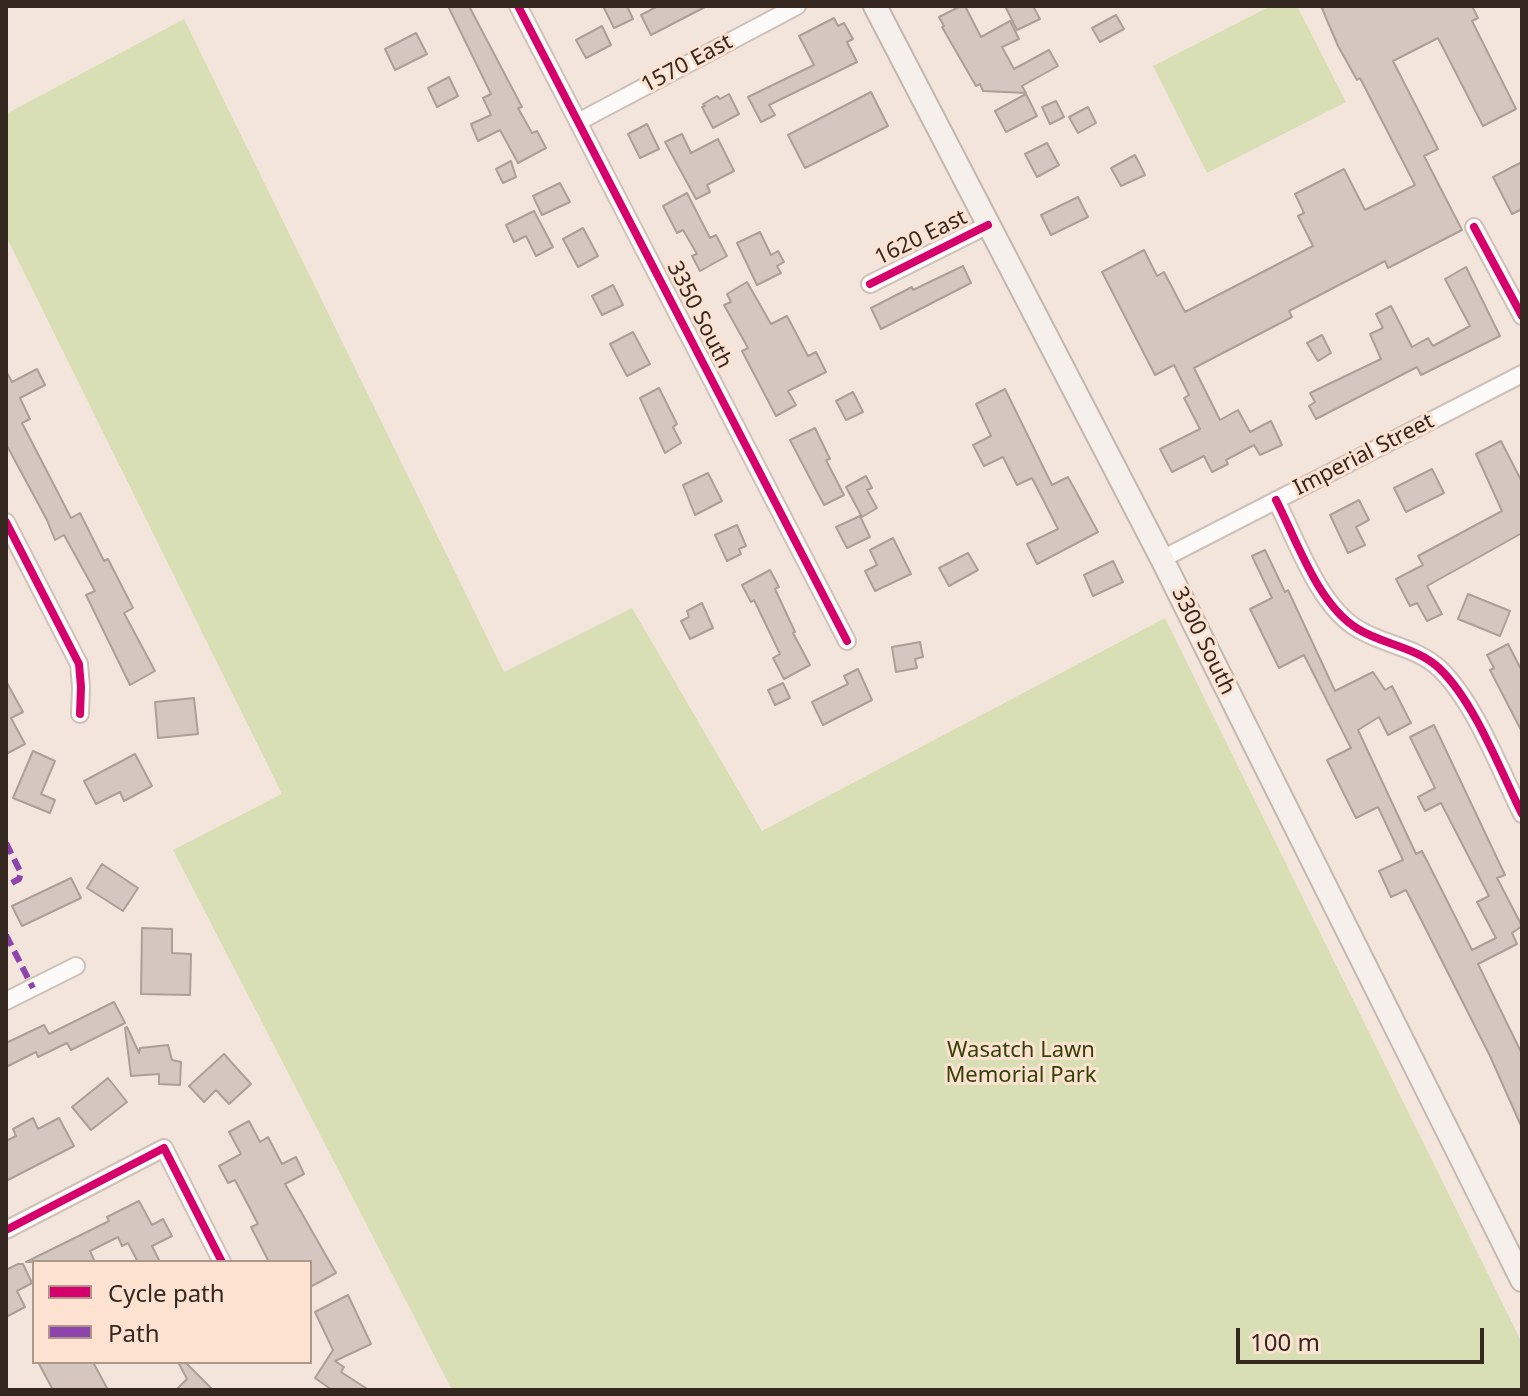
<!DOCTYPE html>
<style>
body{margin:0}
#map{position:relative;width:1528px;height:1396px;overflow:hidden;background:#f4e5dc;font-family:"Noto Sans",sans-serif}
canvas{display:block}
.frame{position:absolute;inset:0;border:8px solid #34271f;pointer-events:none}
.legend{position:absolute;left:32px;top:1260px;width:280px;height:104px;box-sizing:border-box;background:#fee2d1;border:2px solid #ad978a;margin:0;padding:10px 14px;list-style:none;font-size:24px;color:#34271f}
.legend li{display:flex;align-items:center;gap:16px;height:40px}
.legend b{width:40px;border:2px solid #ad978a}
.scale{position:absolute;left:1236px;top:1328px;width:248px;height:36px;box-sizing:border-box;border:4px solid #34271f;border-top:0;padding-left:10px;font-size:24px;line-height:28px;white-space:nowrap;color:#34271f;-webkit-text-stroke:6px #fee2d1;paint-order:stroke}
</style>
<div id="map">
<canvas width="1528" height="1396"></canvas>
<div class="frame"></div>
<ul class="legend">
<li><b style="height:10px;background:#d6006c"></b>Cycle path</li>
<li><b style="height:10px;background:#8e44ad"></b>Path</li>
</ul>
<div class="scale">100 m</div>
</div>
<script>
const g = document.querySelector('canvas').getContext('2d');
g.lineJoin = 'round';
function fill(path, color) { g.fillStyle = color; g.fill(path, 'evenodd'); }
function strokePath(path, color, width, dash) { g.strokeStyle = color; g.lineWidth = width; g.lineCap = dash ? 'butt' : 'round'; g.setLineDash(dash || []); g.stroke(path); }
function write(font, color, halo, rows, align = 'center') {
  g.font = font + ' "Noto Sans",sans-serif'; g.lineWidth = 6; g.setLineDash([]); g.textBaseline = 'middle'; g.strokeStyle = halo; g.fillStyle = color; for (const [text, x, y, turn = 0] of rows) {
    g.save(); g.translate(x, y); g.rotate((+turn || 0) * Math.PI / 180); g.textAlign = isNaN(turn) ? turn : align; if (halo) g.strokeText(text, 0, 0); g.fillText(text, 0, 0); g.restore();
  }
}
const green = new Path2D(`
 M1271,6H1297L1346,102L1207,173L1153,66Z
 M184,19L504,672L632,608L762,831L1165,618L1522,1343V1390H452L173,850L282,794L6,236V114Z`);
const building = new Path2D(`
 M448,6H469L522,107L518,108L532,133L537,131L546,148L518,163L500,130L478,141L471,124L491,115L483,98L491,94Z
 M603,6H627L633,19L614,28Z
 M658,6H707L651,35L641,15Z
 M961,6H965L981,37L1010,21L1019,39L1002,47L1014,69L1049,50L1058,66L1022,86L1026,93L983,91L980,84L976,86L942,27L944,26L939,17Z
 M1005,6H1033L1040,19L1017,30Z
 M1321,6H1472L1478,18L1472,21L1516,109L1483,126L1438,38L1393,61L1438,149L1424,156L1462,230L1388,268L1385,261L1289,311L1292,317L1194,368L1220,420L1238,410L1250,432L1271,421L1282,445L1260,455L1254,445L1226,460L1228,464L1212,472L1204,456L1172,472L1160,449L1200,429L1184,398L1189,395L1174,365L1155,375L1102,272L1144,250L1157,276L1164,272L1185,312L1313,246L1298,216L1304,213L1295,194L1344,169L1365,210L1415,185L1360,78L1357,80L1338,46Z
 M1116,15L1124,29L1100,42L1092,28Z
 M834,18L838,26L844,23L853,39L847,42L857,62L769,105L775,115L761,122L748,97L814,65L799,36Z
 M602,26L611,45L586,58L576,40Z
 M416,33L427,54L395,70L385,49Z
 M449,77L458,96L437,107L428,88Z
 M871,92L888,126L805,168L788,135Z
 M729,94L739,114L713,128L702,107L705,106L703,104L717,96L720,99Z
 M1026,94L1037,116L1006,132L995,111Z
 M1056,101L1064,117L1050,124L1042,107Z
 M1088,107L1096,123L1078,133L1069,117Z
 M647,124L659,149L640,158L628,134Z
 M682,134L691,153L718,139L734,171L707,185L710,192L696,199L665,142Z
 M1047,143L1059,165L1037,177L1025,154Z
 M1135,155L1145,175L1121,186L1111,168Z
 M511,161L516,177L503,183L496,169Z
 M1522,162V209L1512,214L1493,177Z
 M560,183L570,202L542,215L533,196Z
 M687,193L710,238L716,235L727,256L700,271L692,256L697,254L683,230L677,233L663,206Z
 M1078,197L1088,217L1051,235L1041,215Z
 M534,211L553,247L536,256L526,236L514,242L506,225Z
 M583,228L598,256L578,267L563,239Z
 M760,232L771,255L778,251L784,262L777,266L781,273L757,285L737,243Z
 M963,266L971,283L881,329L871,308L912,287L913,290Z
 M1466,267L1500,336L1421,375L1417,367L1316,419L1309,406L1315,402L1310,393L1381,359L1370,334L1383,328L1376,314L1391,306L1412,347L1428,338L1433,346L1470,326L1445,279Z
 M747,282L771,324L787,316L808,356L816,352L826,372L788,391L796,405L776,416L742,351L748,348L724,305L731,302L727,294Z
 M613,285L623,305L602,315L592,296Z
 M633,332L650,364L627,376L610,344Z
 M1322,335L1331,353L1318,361L1307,343Z
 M37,369L45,385L20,398L30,419L22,423L71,518L80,513L104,561L108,559L133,608L124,613L155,671L130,685L86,595L95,591L64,535L55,540L47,520L6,444V371L12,382Z
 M659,388L677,424L673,427L681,443L665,453L640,398Z
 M1005,389L1052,485L1068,477L1098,532L1037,564L1027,544L1058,529L1032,478L1017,485L1003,457L984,466L973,445L991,436L976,404Z
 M853,392L863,412L846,420L836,401Z
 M815,428L830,459L826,460L844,495L824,505L790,440Z
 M1501,441L1522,482V533L1427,586L1442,614L1427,621L1417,603L1410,606L1396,579L1423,565L1418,556L1502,511L1476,454Z
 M1432,469L1444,493L1406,512L1394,488Z
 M708,473L722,501L695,515L683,485Z
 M866,476L872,488L867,490L877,508L862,517L846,487Z
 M1359,500L1369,520L1356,527L1365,545L1348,553L1330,515Z
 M860,516L870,537L847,548L836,527Z
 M737,525L746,546L739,549L741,554L727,561L715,535Z
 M893,538L911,574L875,591L865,571L877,565L870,550Z
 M1265,550L1285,592L1288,590L1335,691L1373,672L1385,690L1392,686L1411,723L1388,735L1379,717L1358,730L1416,854L1422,851L1472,950L1496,938L1477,902L1489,896L1441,803L1425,811L1418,797L1435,788L1410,737L1434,725L1505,875L1497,878L1522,926L1512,933L1517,944L1478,964L1522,1054V1128L1490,1056L1406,890L1391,897L1379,871L1403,860L1378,807L1356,818L1327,760L1351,748L1304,655L1279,668L1250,609L1272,598L1252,556Z
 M968,553L978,570L949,586L939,568Z
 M1113,561L1123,582L1093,596L1084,575Z
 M770,570L779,587L775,589L795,632L793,633L810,665L784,679L773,658L780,654L754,600L751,602L742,585Z
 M1468,594L1510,611L1500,636L1458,619Z
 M702,603L713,628L690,639L681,621L689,617L687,611Z
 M920,642L923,657L915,659L917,668L896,672L892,647Z
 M1508,644L1522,671V732L1490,670L1494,668L1487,655Z
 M858,669L872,700L823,725L812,702L848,684L844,676Z
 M6,681L23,712L11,718L25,744L6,754Z
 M783,683L790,698L775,705L768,690Z
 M194,698L198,734L158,738L155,702Z
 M33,751L55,761L41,794L55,800L50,813L13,798Z
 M135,754L152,786L124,801L120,792L96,804L84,781Z
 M102,864L138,888L123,911L87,888Z
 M71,878L81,898L22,926L12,906Z
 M142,928L172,929V953L191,954L190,995L141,994Z
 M114,1002L125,1023L71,1050L67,1043L38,1057L36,1052L6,1067V1043L44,1025L49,1034Z
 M127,1027L139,1053L140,1048L168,1045L172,1060L181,1062L180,1085L159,1084V1074L131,1076L125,1028Z
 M224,1054L251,1084L229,1104L216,1090L204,1102L189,1086Z
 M108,1078L127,1102L91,1130L72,1107Z
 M33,1118L38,1129L59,1118L74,1146L6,1181V1141L16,1136L13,1129Z
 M249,1121L260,1142L268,1137L282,1164L296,1157L304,1174L285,1184L336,1273L310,1287V1262H269L251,1227L258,1224L235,1180L228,1183L219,1166L241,1154L229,1132Z
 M139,1201L152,1225L163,1219L172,1236L152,1246L160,1262H138L128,1243L122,1246L118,1237L90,1251L95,1262H26L109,1221L107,1217Z
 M18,1264H23L32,1283L17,1291L25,1307L6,1317V1270Z
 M348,1295L371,1344L335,1361L344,1367L341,1372L369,1390H332L315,1378L333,1350L315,1312Z
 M38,1362H93L108,1390H53Z
 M178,1362H185L213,1390H176L187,1379Z`);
const minor = new Path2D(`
 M518,6L847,641
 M578,122L797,6
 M1474,227L1522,316
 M870,284L988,225
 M1276,500C1297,541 1318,605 1358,629C1384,645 1417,647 1440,669C1475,703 1500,770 1522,814
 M6,522L79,664L81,687L80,714
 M1162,559L1522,374
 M6,1001L76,966
 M6,1230L164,1148L222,1262`);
const major = new Path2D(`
 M875,6L1162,559L1522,1280`);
const quiet = new Path2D(`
 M6,843L21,873L19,879L6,886
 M6,935L33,988`);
const cycleway = new Path2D(`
 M518,6L847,641
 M1474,227L1522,316
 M870,284L988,225
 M1276,500C1297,541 1318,605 1358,629C1384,645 1417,647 1440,669C1475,703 1500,770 1522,814
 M6,522L79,664L81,687L80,714
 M6,1230L164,1148L222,1262`);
const streetNames = [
 ["1570 East",687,64,-28],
 ["1620 East",921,238,-26],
 ["3350 South",699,315,63],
 ["Imperial Street",1364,455,-27],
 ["3300 South",1203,641,64]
];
const parkNames = [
 ["Wasatch Lawn",1021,1051],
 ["Memorial Park",1021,1076]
];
fill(green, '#d8dfb4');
fill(building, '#d5c7c0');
strokePath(building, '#ac9f98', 2);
strokePath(minor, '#cec1b9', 20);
strokePath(major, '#c4b7ae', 26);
strokePath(minor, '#fdfbfa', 16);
strokePath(major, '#f6f0ed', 22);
strokePath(quiet, '#8e44ad', 6, [12, 6]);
strokePath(cycleway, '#d6006c', 8);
write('22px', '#34271f', '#fee2d1', streetNames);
write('22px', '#324106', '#fee2d1', parkNames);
</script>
